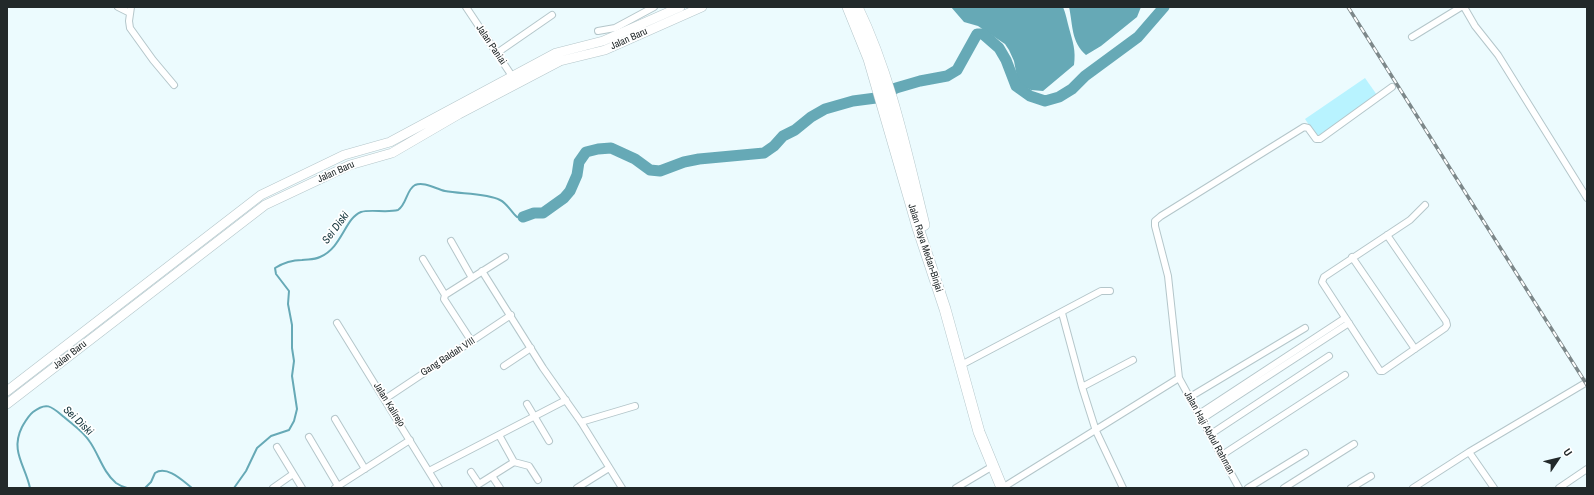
<!DOCTYPE html>
<style>
body{margin:0}
#map{position:relative;width:1594px;height:495px;overflow:hidden;background:#ecfbfe;font-family:"Archivo Narrow",sans-serif}
canvas{display:block}
.frame{position:absolute;inset:0;border:8px solid #22292a;pointer-events:none}
.north{position:absolute;left:1538px;top:439px;width:40px;height:40px;-webkit-text-stroke:3px #fff;paint-order:stroke;rotate:55deg;font-size:11px;font-weight:700;line-height:16px;text-align:center;color:#22292a}
.north::after{content:'';display:block;margin:auto;width:14px;height:18px;background:#22292a;clip-path:polygon(50% 0,100% 100%,50% 72%,0 100%)}
</style>
<div id="map">
<canvas width="1594" height="495"></canvas>
<div class="frame"></div>
<div class="north">U</div>
</div>
<script>
const g = document.querySelector('canvas').getContext('2d');
g.lineJoin = 'round';
function fill(path, color) { g.fillStyle = color; g.fill(path, 'evenodd'); }
function strokePath(path, color, width, dash) { g.strokeStyle = color; g.lineWidth = width; g.lineCap = dash ? 'butt' : 'round'; g.setLineDash(dash || []); g.stroke(path); }
function write(font, color, halo, rows, align = 'center') {
  g.font = font + ' "Archivo Narrow",sans-serif'; g.lineWidth = 3.5; g.setLineDash([]); g.textBaseline = 'middle'; g.strokeStyle = halo; g.fillStyle = color; for (const [text, x, y, turn = 0] of rows) {
    g.save(); g.translate(x, y); g.rotate((+turn || 0) * Math.PI / 180); g.textAlign = isNaN(turn) ? turn : align; if (halo) g.strokeText(text, 0, 0); g.fillText(text, 0, 0); g.restore();
  }
}
const green = new Path2D(`
 M1365,78L1377,95L1317,137L1305,119Z`);
const water = new Path2D(`
 M951,7H1063C1066,14 1067,21 1069,28C1073,43 1076,50 1074,65L1043,91L1031,90L1021,85L1017,77L1014,61L1009,50L1005,44L978,26L964,22Z
 M1069,7H1141L1137,17L1101,46L1086,55C1071,42 1073,25 1069,7Z`);
const stream = new Path2D(`
 M30,488C25,465 10,451 22,427C25,422 28,416 33,412C47,401 52,407 64,417C73,425 83,431 90,442C99,455 103,472 116,483C119,485 123,487 127,488
 M145,488L151,482L155,473C167,465 183,481 192,488
 M234,488L246,471L257,448L271,436L289,430L294,421L297,409L292,376L294,361L292,348V325L288,304L289,291L276,274L275,268C283,263 293,260 302,260C309,259 314,260 320,257C342,248 345,218 361,212C370,209 387,213 398,210C407,204 406,190 415,185C424,181 436,189 445,191C460,194 487,193 500,200C507,203 511,212 517,217H523`);
const river = new Path2D(`
 M523,217L534,213H543L564,198L570,191L577,175L579,162L586,152L598,149L611,148L635,159L650,170L660,171L684,162L699,159L764,153L774,146L783,136L795,130L811,117L825,109L853,101L876,98L896,88L920,81L947,76L957,70L977,34H983L999,48L1006,60L1016,86L1030,96L1045,101L1059,97L1072,89L1085,76L1138,37L1164,7`);
const street = new Path2D(`
 M118,7L130,13
 M131,7L129,21L130,28L153,60L174,85
 M466,7L514,79
 M1464,7L1475,26L1498,55L1587,198
 M598,31L615,28L654,7
 M1412,37L1461,7
 M497,53L552,15
 M1387,235L1446,321L1447,325L1445,328L1383,371H1380L1322,282L1324,277L1410,220L1425,205
 M451,241L472,278
 M1352,257L1415,349
 M423,259L445,295L444,299L472,342
 M482,271L543,368L581,422L622,488
 M445,295L505,257
 M1062,313L1082,387L1096,431L1123,488
 M337,323L439,488
 M965,363L1101,291H1110
 M504,366L531,348
 M1082,387L1133,360
 M1190,397L1305,328
 M385,399L511,315
 M527,404L549,441
 M1199,414L1345,318
 M335,419L365,469
 M1202,419L1349,323
 M581,422L635,406
 M1211,434L1329,356
 M499,435L514,462L529,466L538,480
 M309,437L338,486
 M277,447L302,488
 M1469,452L1494,488
 M1222,455L1345,375
 M429,471L566,400
 M471,472L479,484L514,462
 M492,476L500,488
 M1007,485L1179,378
 M273,488L293,474
 M335,488L410,440
 M577,488L609,468
 M956,488L993,466
 M1239,488L1179,378L1168,276L1155,226V221L1161,216L1304,127L1308,128L1316,139H1320L1392,87
 M1248,488L1305,453
 M1284,488L1354,444
 M1351,488L1371,476
 M1413,488L1469,452L1587,382
 M1559,488L1587,469`);
const secondary = new Path2D(`
 M7,391L261,195L344,155L390,142L556,53L603,41L680,7
 M7,404L265,205L350,165L392,153L459,114L560,61L605,50L702,7`);
const highway = new Path2D(`
 M848,7L869,59L918,228L945,309L979,432L1002,488
 M857,7C890,75 906,152 924,225`);
const rail = new Path2D(`
 M1348,7L1587,385`);
const streetNames = [
 ["Jalan Baru",629,39,-24],
 ["Jalan Paniai",491,45,56],
 ["Jalan Baru",336,172,-24],
 ["Jalan Raya Medan-Binjai",925,248,72],
 ["Jalan Baru",70,355,-38],
 ["Gang Baldah VIII",448,357,-33],
 ["Jalan Kalirejo",389,405,58],
 ["Jalan Haji Abdul Rahman",1209,433,61]
];
const waterNames = [
 ["Sei Diski",336,228,-53],
 ["Sei Diski",78,421,44]
];
fill(green, '#b8f3ff');
fill(water, '#66a9b6');
strokePath(stream, '#66a9b6', 2);
strokePath(river, '#66a9b6', 11);
strokePath(street, '#b4c6ca', 8);
strokePath(secondary, '#b4c6ca', 10);
strokePath(highway, '#b4c6ca', 12);
strokePath(street, '#fff', 6);
strokePath(secondary, '#fff', 9);
strokePath(highway, '#fff', 11);
strokePath(rail, '#7d888a', 3.5);
strokePath(rail, '#fff', 2, [6]);
write('10px', '#22292a', '#fff', streetNames);
write('italic 11px', '#113239', '#fff', waterNames);
</script>
